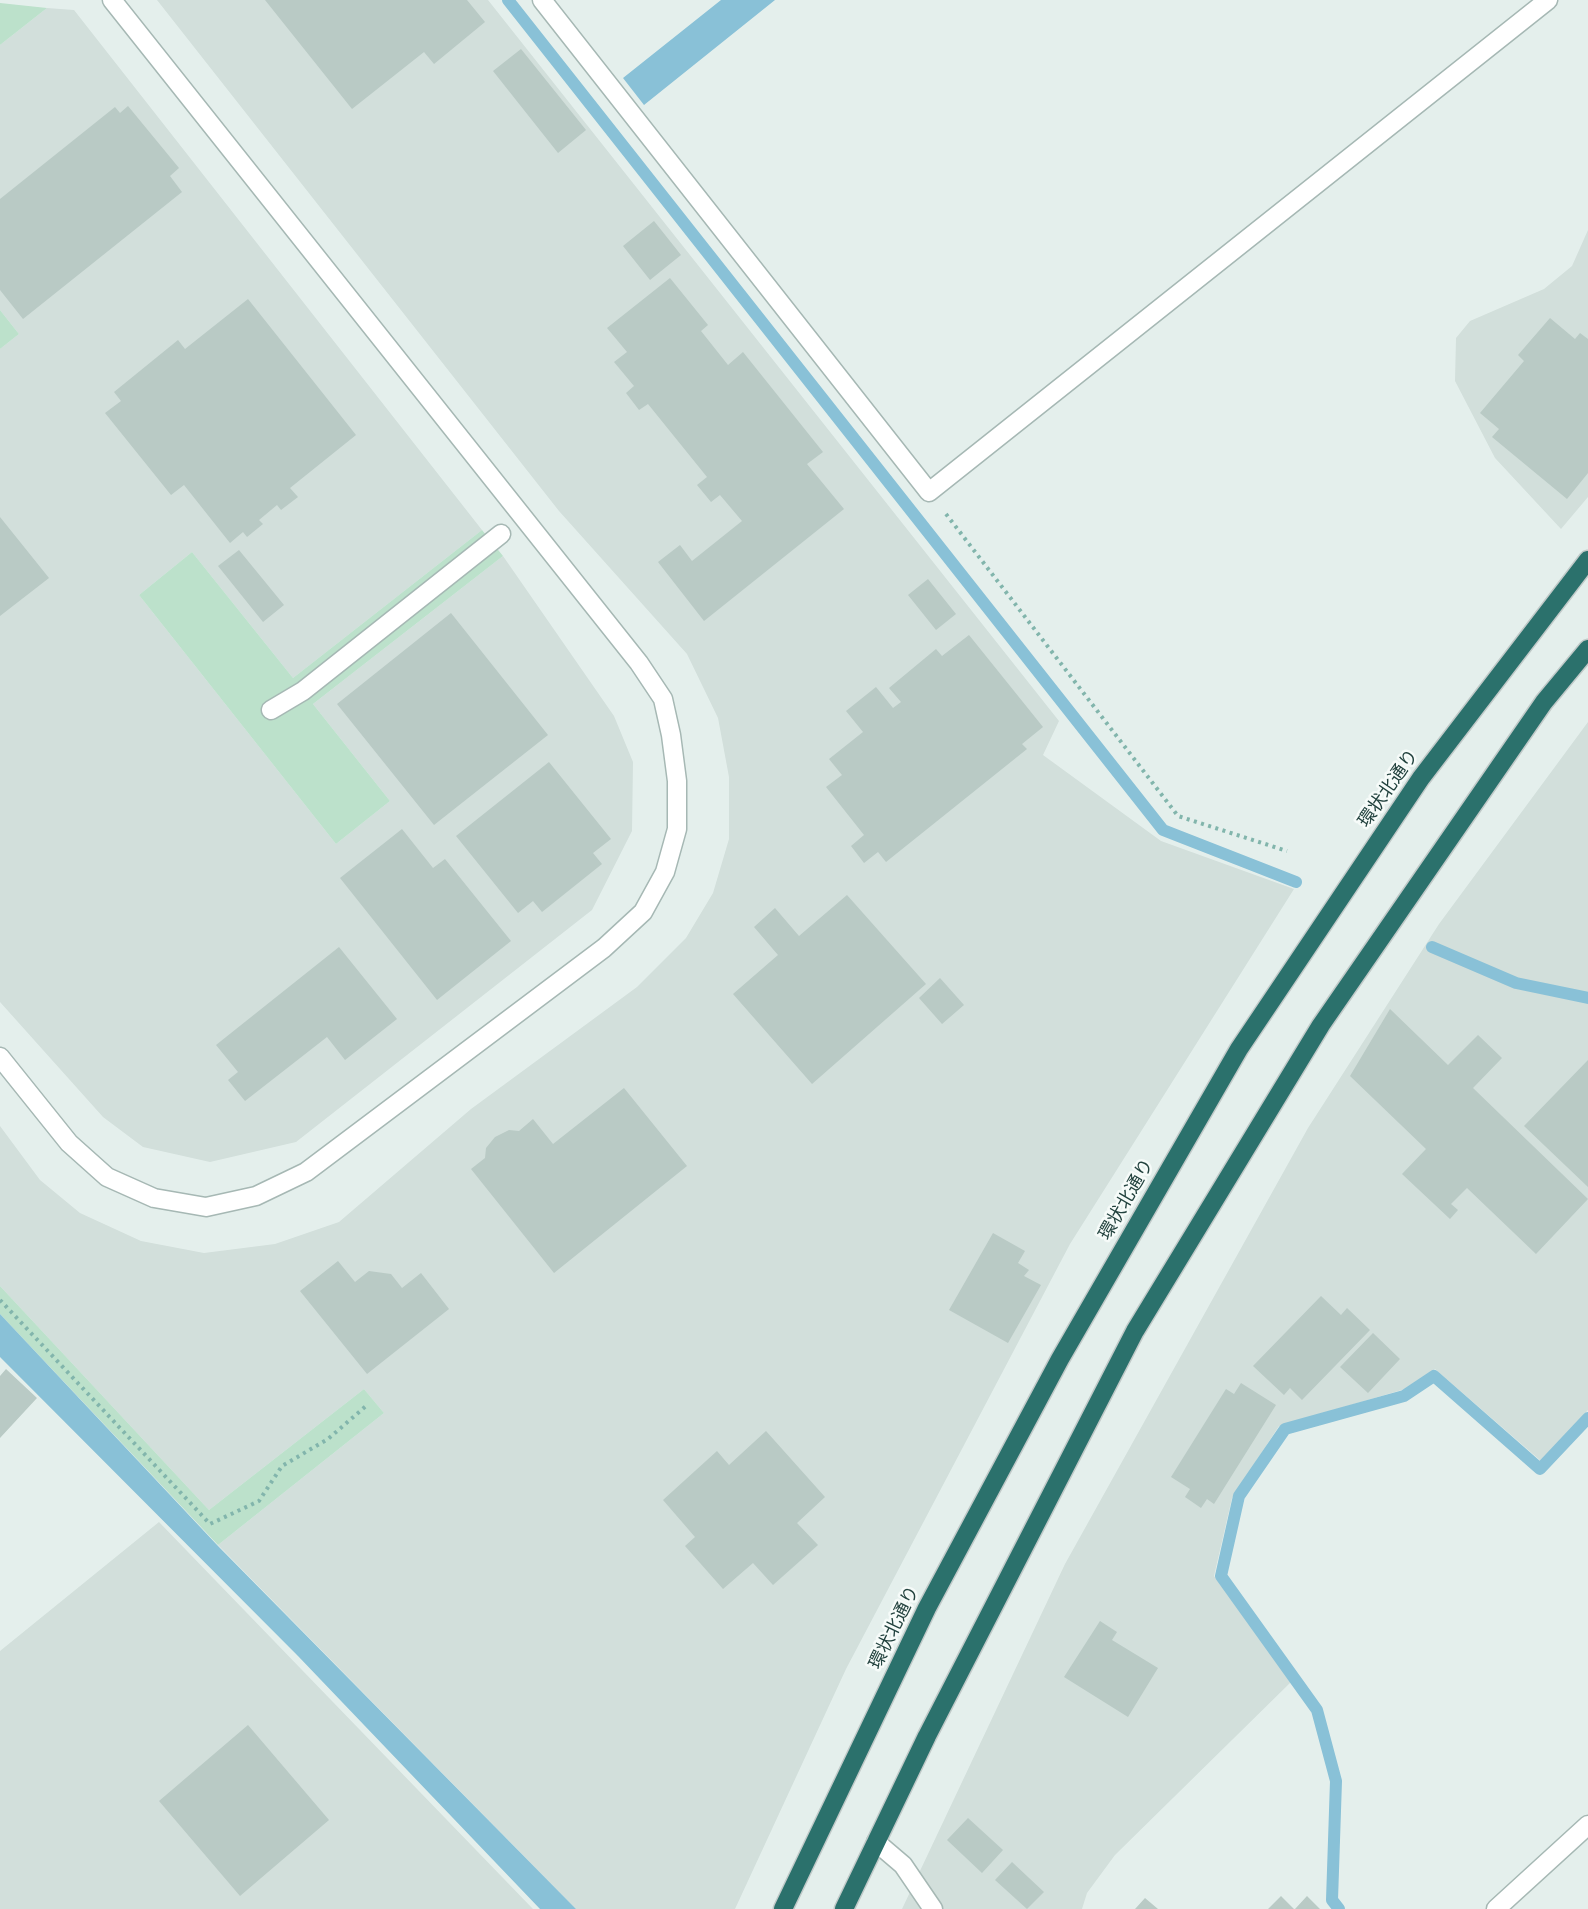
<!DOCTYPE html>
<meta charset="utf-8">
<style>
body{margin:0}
canvas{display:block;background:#e4efec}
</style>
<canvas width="1588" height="1909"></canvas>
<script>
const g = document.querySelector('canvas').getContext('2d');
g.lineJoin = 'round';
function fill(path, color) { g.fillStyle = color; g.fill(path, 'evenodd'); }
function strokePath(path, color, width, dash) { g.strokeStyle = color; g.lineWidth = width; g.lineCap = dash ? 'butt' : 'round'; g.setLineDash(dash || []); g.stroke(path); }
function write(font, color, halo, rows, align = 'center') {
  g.font = font + ' Poppins,"Noto Sans JP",sans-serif'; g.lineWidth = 5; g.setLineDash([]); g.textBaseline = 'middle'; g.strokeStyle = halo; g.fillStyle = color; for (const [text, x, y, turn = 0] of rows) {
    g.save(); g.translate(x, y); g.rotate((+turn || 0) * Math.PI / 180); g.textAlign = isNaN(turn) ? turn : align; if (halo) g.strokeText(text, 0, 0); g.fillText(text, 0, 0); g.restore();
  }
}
const built = new Path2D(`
 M157,0H488L1059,721L1043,755L1161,841L1294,889L1070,1244L846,1669L735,1909H576L218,1545L384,1413L364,1389L209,1510L0,1286V1126L40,1180L80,1213L141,1241L204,1253L275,1244L339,1222L471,1109L637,987L686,938L713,893L729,839V777L718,718L687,654L559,511Z
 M47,8L74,10L482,530L293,678L192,552L139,595L336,844L390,801L313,704L503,556L614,716L633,762L632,831L592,910L296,1142L210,1162L143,1147L103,1117L0,1002V349L19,334L0,310V45Z
 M1588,230V497L1561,529L1495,458L1455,381L1456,338L1470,321L1544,289L1572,266Z
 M1588,722V1410L1541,1461L1435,1369L1405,1389L1279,1426L1232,1498L1214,1576L1291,1682L1115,1855L1087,1893L1082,1909H902L1065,1564L1308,1128L1439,924Z
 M159,1522L533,1909H0V1651Z`);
const green = new Path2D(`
 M0,3L47,8L0,45Z
 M0,310L19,334L0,349Z
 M482,530L503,556L313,704L390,801L336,844L139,595L192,552L293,678Z
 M0,1286L209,1510L364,1389L384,1413L218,1545L0,1314Z`);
const water = new Path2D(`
 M721,0H775L644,105L623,78Z
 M0,1314L218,1546L576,1909H540L298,1656L0,1357Z`);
const stream = new Path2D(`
 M508,0L1163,830L1296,882
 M1432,947L1516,983L1588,998
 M1339,1909L1332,1900L1336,1781L1317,1710L1221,1576L1239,1496L1285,1429L1404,1396L1434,1376L1540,1469L1588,1418`);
const building = new Path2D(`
 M265,0H467L485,22L434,64L424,52L352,109Z
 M521,49L586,130L558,153L493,71Z
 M128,106L179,168L170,176L182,192L23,319L0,290V199L115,107L120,113Z
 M654,221L681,255L650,280L623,246Z
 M670,278L708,325L701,331L728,365L743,352L823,452L807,464L844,509L704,621L658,562L680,545L692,561L742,521L720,495L711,502L697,485L707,477L648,404L639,410L626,393L634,386L614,362L627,352L607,328Z
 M248,299L356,435L290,488L298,497L281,510L277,505L259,520L263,524L247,537L243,532L230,543L184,485L171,495L105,413L121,401L114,392L178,340L185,349Z
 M1550,318L1575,339L1580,333L1588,339V473L1567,499L1492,437L1499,429L1480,413L1524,361L1518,355Z
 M0,517L49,578L0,616Z
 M239,550L284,605L263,622L218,566Z
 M928,579L956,614L936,630L908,595Z
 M451,613L548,735L434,825L337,704Z
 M969,635L1043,727L1022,744L1027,749L886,862L878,852L864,863L851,846L864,835L826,787L842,775L829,759L863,732L846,711L876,687L893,708L901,702L889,688L936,649L942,656Z
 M549,762L611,839L593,853L602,864L542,912L533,901L518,913L456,836Z
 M402,829L433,868L445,859L511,941L437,1000L340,878Z
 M847,895L926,984L812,1084L733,994L778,955L754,927L775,908L799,936Z
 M339,947L397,1019L345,1060L327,1037L245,1101L228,1080L238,1072L216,1045Z
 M940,978L964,1005L942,1024L919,998Z
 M1390,1009L1448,1065L1478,1035L1502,1058L1473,1088L1588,1199L1536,1254L1467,1188L1451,1204L1458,1210L1450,1219L1402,1174L1426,1149L1350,1076Z
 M1588,1060V1187L1524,1126Z
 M624,1088L687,1166L554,1273L471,1169L485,1158L486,1148L495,1137L509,1130L519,1131L533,1119L553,1144Z
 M993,1233L1025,1251L1018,1263L1029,1270L1024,1276L1041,1285L1008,1343L949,1310Z
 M338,1261L355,1282L369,1271L391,1274L402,1288L421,1273L449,1309L367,1374L300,1291Z
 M1321,1296L1341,1315L1347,1308L1370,1330L1302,1400L1290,1388L1284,1395L1253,1366Z
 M1373,1333L1400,1359L1368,1393L1340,1367Z
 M6,1369L37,1398L0,1438V1376Z
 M1241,1383L1276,1405L1214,1504L1207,1499L1201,1508L1185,1497L1190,1489L1171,1477L1226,1389L1234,1394Z
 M766,1431L825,1497L797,1523L818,1545L773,1585L753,1563L723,1589L685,1546L695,1537L663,1500L717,1451L729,1465Z
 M1100,1621L1117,1632L1112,1640L1158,1668L1128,1717L1064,1677Z
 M248,1725L329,1820L240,1896L159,1801Z
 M968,1818L1003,1850L982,1873L947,1840Z
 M1012,1862L1044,1892L1027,1909L995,1880Z
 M1281,1896L1294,1909H1268Z
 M1307,1896L1320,1909H1295Z
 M1145,1898L1158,1909H1135Z`);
const path = new Path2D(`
 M946,514L1178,816L1287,851
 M0,1300L210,1524L259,1501L282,1466L328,1439L366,1406`);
const minor = new Path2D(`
 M542,0L929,492L1548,0
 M271,710L303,691L501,534
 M0,1057L69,1143L107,1177L154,1198L206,1207L256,1196L306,1172L604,948L643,912L665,872L677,829V781L671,735L663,699L639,663L112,0
 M876,1842L903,1865L933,1909
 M1496,1909L1588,1825`);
const highway = new Path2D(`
 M783,1909L927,1608L1060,1359L1239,1049L1421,778L1588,560
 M844,1909L927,1736L1135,1331L1321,1025L1544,702L1588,649`);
const streetNames = [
 ["環状北通り",1389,789,-55],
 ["環状北通り",1127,1200,-60],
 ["環状北通り",895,1628,-64]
];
fill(built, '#d2dfdb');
fill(green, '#bce1cb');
fill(water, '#89c1d7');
strokePath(stream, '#89c1d7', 12);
fill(building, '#b9cac5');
strokePath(minor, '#a6b8b4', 21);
strokePath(highway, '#c1cac9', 21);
strokePath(path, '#82b5ac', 4, [3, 4.5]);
strokePath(minor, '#fff', 18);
strokePath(highway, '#2b716c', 18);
write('18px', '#22423e', '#f6fbf9', streetNames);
</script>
